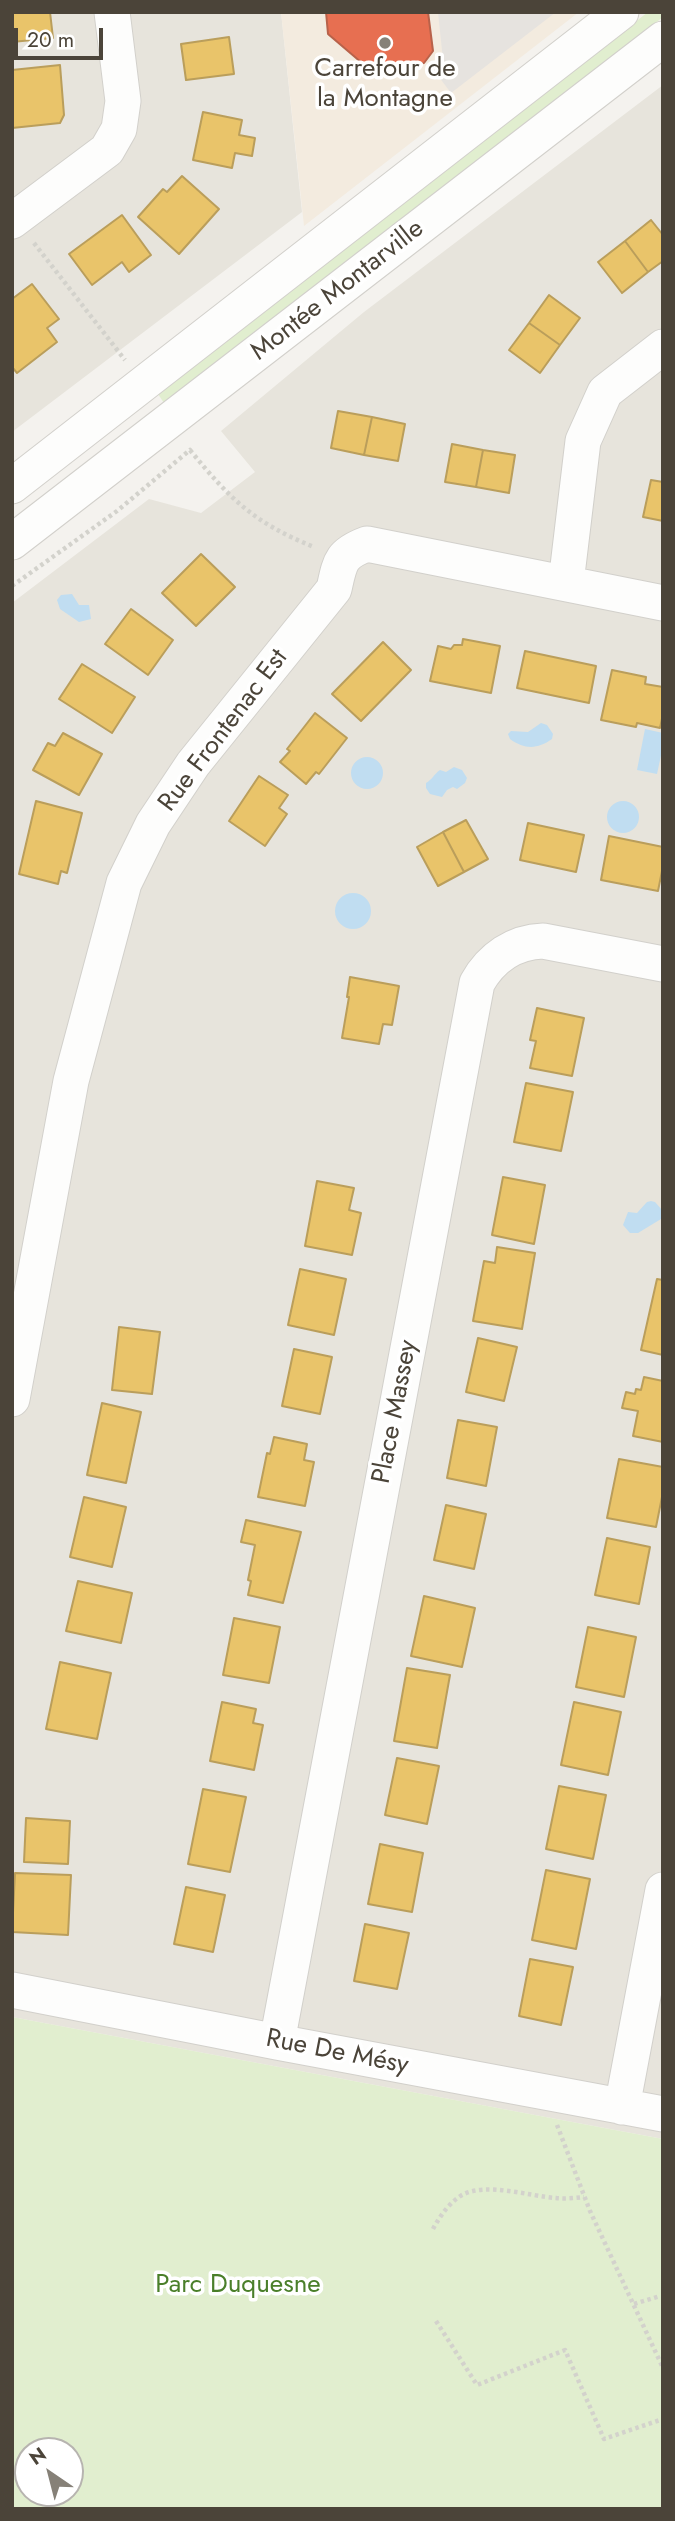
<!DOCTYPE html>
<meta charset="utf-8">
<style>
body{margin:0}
#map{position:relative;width:675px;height:2521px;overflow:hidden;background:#f4f2ee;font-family:Jost,sans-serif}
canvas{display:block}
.frame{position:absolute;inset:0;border:14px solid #4b4439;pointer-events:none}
.north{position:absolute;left:14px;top:2437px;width:70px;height:70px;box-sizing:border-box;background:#fff;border:2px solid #b7b4b0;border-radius:50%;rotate:325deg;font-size:19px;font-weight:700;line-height:28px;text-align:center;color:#4b4439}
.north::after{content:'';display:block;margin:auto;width:24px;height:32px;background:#868178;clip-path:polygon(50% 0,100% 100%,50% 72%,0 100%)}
.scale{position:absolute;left:14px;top:28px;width:89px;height:32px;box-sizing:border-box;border:4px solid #4b4439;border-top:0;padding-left:9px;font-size:21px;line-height:24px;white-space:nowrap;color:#4b4439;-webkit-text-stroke:5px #fff;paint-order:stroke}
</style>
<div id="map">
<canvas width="675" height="2521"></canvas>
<div class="frame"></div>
<div class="north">N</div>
<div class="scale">20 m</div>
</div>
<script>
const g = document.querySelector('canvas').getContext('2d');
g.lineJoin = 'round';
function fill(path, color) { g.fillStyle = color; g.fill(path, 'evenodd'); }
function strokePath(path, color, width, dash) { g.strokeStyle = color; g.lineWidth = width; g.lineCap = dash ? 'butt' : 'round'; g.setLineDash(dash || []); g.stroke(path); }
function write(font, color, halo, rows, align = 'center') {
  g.font = font + ' Jost,sans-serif'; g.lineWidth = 7; g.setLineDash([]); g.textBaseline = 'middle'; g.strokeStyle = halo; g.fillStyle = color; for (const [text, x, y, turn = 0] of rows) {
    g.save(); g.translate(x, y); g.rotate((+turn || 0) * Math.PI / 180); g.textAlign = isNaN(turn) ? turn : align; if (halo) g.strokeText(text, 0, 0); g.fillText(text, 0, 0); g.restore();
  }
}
const residential = new Path2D(`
 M12,12H281L302,212L12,432Z
 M663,85V2139L12,2017V603L149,499L201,513L255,472L221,431L364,312Z`);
const commercial = new Path2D(`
 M281,12H579L304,226Z`);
const green = new Path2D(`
 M648,12H663V17L166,406L158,394Z
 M12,2017L663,2139V2509H12ZM70,2451V2493H28V2451Z`);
const parking = new Path2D(`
 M438,12H556L451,93L433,69L443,60Z`);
const water = new Path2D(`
 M72,594L79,605H89L91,619L79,622L60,609L57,600L61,595Z
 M541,723L547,725L553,734L552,739C538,749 525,750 510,739L508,734L511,731L528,732Z
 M645,729L663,733V746L657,774L637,770Z
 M351 773a16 16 0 1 1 32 0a16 16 0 1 1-32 0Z
 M454,767L462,770L467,778L465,783L457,789L453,787L447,790L442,797L430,794L426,788V783C433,779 434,774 440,770L446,772Z
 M607 817a16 16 0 1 1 32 0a16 16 0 1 1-32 0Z
 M335 911a18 18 0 1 1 36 0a18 18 0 1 1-36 0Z
 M651,1201L655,1202L662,1210L661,1219L638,1233H630L623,1225L628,1212L637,1213L647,1202Z`);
const homes = new Path2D(`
 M12,12H50L53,38L12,42Z
 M229,37L234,74L186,80L181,44Z
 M60,65L64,115L60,123L12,128V70Z
 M203,112L242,120L239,135L255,138L252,156L235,153L232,168L193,160Z
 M182,176L219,209L179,254L138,217L163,189L167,192Z
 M122,215L151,255L129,272L122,262L92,285L69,254Z
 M651,220L663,235V261L648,272L625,241Z
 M625,241L648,272L622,293L598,262Z
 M32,284L59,319L47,328L57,342L17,373L12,367V299Z
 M549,295L580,318L560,345L529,323Z
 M529,323L560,345L540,373L509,350Z
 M338,411L372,417L364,455L331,448Z
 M372,417L405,424L398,461L364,455Z
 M452,444L483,450L476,487L445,482Z
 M483,450L515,455L509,493L476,487Z
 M651,480L663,482V521L643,517Z
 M201,554L235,587L196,626L162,593Z
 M131,609L173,640L148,675L105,644Z
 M463,639L500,646L491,693L430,681L438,646L451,649L454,645H462Z
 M383,642L411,670L361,721L332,694Z
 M525,651L596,666L589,703L517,688Z
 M82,664L135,697L112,733L59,699Z
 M612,670L646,677L645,684L663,687V714L660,728L637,723L636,727L601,720Z
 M315,713L347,738L319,774L316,772L306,784L280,762L290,751L287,749Z
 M63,733L102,754L79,795L33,770L48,743L55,746Z
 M259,776L288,795L279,808L287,814L265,846L229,821Z
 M36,801L82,813L67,873L61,871L58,884L19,874Z
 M466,820L488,859L464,872L443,832Z
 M528,823L584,835L576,872L520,860Z
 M443,832L464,872L438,886L417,847Z
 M609,836L663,847V866L658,891L601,880Z
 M350,977L399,986L392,1025L383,1024L379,1044L342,1038L349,997H347Z
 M537,1008L584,1018L572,1076L530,1068L536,1041L530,1040Z
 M526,1083L573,1092L561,1151L514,1142Z
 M503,1177L545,1185L534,1244L492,1235Z
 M317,1181L354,1188L349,1210L361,1213L352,1255L305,1246Z
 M497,1247L535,1253L522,1329L473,1321L484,1261L495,1263Z
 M300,1269L346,1279L334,1335L288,1325Z
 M657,1279L663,1280V1355L641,1350Z
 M119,1327L160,1332L152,1394L112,1390Z
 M478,1338L517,1347L504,1401L466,1392Z
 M294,1349L332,1357L320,1414L282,1406Z
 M644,1377L663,1381V1442L633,1436L638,1411L622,1408L626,1392L635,1394L636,1389L641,1390Z
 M102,1403L141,1412L126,1483L87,1475Z
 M458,1420L497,1427L486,1486L447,1478Z
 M274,1437L307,1444L304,1460L314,1462L305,1506L258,1497L267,1453L270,1454Z
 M619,1459L663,1467V1492L656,1527L607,1518Z
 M84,1497L126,1507L112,1567L70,1557Z
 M446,1505L486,1514L474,1569L434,1560Z
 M246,1520L301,1532L283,1603L248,1595L251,1581L248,1580L255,1545L241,1542Z
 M607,1538L650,1547L639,1604L595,1595Z
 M78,1581L132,1593L121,1643L66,1631Z
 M424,1596L475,1608L462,1667L411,1656Z
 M234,1618L280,1627L269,1683L223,1675Z
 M588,1627L636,1637L624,1697L576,1687Z
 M60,1662L111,1673L97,1739L46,1729Z
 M407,1668L450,1675L437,1748L394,1741Z
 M222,1702L256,1709L253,1723L263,1725L254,1770L210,1761Z
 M574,1702L621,1712L608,1775L561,1765Z
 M397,1758L439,1766L427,1824L385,1815Z
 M559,1786L606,1795L593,1859L546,1849Z
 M203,1789L246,1797L230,1872L188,1864Z
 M26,1818L70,1821L68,1864L24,1862Z
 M380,1844L423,1853L412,1912L368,1904Z
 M546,1870L590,1879L576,1949L532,1940Z
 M15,1873L71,1875L68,1935L12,1932Z
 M186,1887L225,1895L213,1952L174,1944Z
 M365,1924L409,1933L397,1989L354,1981Z
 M530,1959L573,1967L561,2025L519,2016Z`);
const shops = new Path2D(`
 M326,12H428L433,51L424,63L369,69L328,34Z`);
const path = new Path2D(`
 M34,243L125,360
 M12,586L117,511L190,450C230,499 254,523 314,547
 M557,2125L590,2211L663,2368
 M433,2229C440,2216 449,2203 462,2195C486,2182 529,2196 556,2198C565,2199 575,2198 584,2197
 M634,2304L660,2296
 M436,2321L477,2385L565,2350L604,2439L663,2419`);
const minor = new Path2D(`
 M12,221L107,150L119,129L123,101L112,12
 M12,486L621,12
 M12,542L663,39
 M566,583L583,441L605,392L663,347
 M12,1399L71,1081L124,883L153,824L193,764L334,589C340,562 340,554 367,544L663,603
 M12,1990L277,2042L663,2114
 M277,2042L477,983C491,958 514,942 543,941L663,964
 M622,2107L663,1890`);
const markers = [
 [385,43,7,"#868178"]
];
const poiNames = [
 ["Carrefour de",385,70],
 ["la Montagne",385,100]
];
const streetNames = [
 ["Montée Montarville",338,291,-38],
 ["Rue Frontenac Est",224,731,-53],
 ["Place Massey",396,1412,-79],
 ["Rue De Mésy",337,2053,11]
];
const parkNames = [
 ["Parc Duquesne",238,2286]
];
fill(residential, '#e7e4dc');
fill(commercial, '#f3ebdf');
fill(green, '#e1eecf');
fill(parking, '#e6e3df');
fill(water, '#c0ddf1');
fill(homes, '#e9c46a');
strokePath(homes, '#ba9e5b', 2);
fill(shops, '#e76f51');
strokePath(shops, '#b8624a', 2);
strokePath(minor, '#d2d0cb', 37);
strokePath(path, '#d3d2cc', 4.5, [3.5, 3.5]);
strokePath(minor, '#fdfdfc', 35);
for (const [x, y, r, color] of markers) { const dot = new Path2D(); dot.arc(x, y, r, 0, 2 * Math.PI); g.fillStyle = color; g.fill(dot); strokePath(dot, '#fff', 2.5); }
write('26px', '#4b4439', '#fff', poiNames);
write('26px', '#4b4439', '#fff', streetNames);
write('26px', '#4a7f2a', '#fff', parkNames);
</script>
